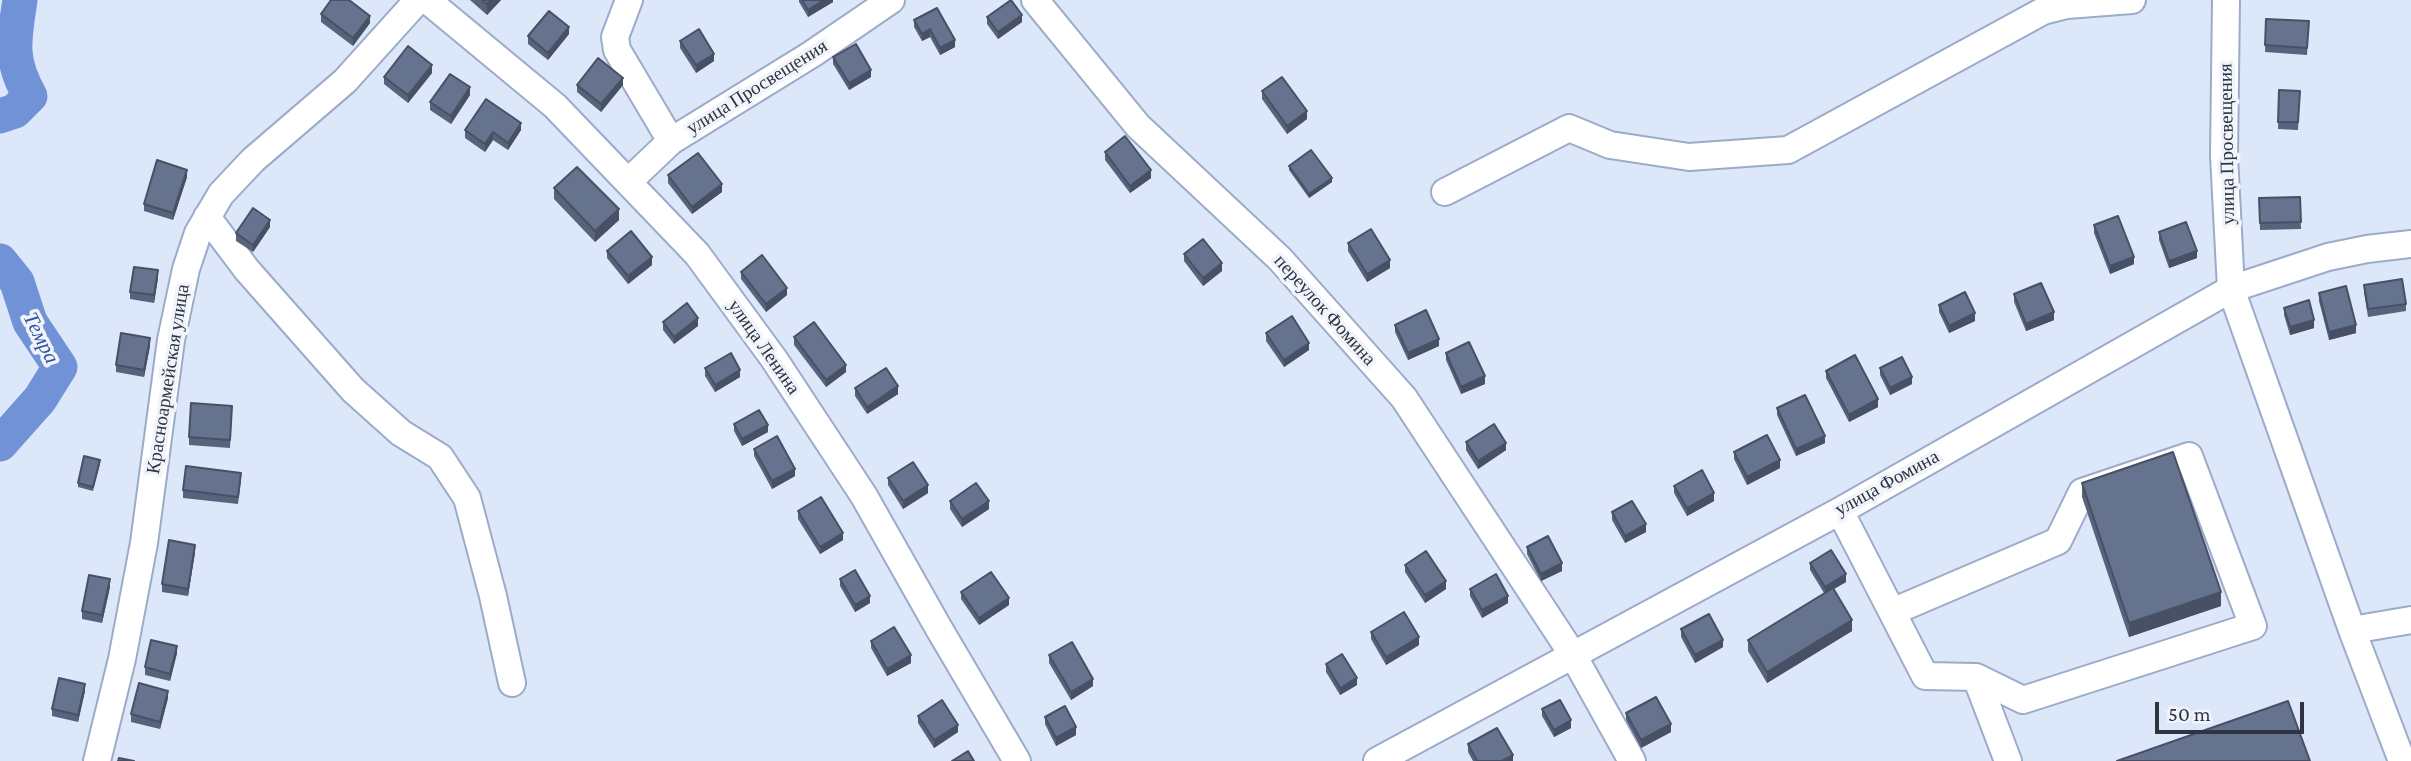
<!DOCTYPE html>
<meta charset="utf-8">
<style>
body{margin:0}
#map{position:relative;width:2411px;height:761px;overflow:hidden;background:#dde7fa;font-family:"Crimson Pro",serif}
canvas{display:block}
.scale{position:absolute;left:2155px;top:702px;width:149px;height:32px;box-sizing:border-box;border:4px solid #2e3440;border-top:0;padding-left:9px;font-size:21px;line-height:24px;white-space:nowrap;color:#2e3440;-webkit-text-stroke:5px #f1f4fb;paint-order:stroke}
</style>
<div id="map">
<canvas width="2411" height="761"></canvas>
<div class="scale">50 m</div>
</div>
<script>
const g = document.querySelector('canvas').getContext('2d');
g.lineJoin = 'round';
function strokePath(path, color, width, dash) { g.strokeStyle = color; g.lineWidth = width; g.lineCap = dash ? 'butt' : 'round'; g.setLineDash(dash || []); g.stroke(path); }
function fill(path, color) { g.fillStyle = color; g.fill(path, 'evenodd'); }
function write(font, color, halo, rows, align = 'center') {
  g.font = font + ' "Crimson Pro",serif'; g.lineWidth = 7; g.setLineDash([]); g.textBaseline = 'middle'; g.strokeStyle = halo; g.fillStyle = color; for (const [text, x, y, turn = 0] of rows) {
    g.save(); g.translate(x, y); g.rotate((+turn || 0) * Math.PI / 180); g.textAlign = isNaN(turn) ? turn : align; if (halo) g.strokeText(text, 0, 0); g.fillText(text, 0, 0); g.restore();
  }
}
const river = new Path2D(`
 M0,116L15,111L30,96C9,60 14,40 20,0
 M0,261L17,282L30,322L60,367L40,399L0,444`);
const minor = new Path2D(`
 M427,0L555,106L697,254L774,359L864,496L938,627L1017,761
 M629,0L615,37L617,50L671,141
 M1035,0L1138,126L1280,259L1404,398L1573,655L1632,761
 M2226,0L2224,156L2231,289L2352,630L2402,761
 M629,181L671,141L812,54L891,0
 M1445,192L1569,128L1610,145L1689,157L1788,150L2043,11L2067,5L2132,0
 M207,217L247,270L353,390L401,433L440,457L467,498L493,596L512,683
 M1840,511L1925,676L1976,677L2023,700L2253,626L2189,456L2082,492L2058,541L1892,612
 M2352,630L2411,620
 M1976,677L2008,761
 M97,761L122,659L144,543L171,340L186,269L198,233L221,194L253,160L345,81L418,0
 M1377,761L1840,511L2231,289L2328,257L2367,249L2411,244`);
const wall = new Path2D(`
 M470,0H501L487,15Z
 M799,0H833V2L808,17L799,2Z
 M937,8L955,47L940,55L930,37L922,41L914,27V20Z
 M321,14L370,23L353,46L321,22Z
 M987,17L1022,22L998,39L987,24Z
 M2266,19L2309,21L2307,55L2265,52Z
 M569,34L548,60L528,44V36Z
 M680,41L714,61L696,73L680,48Z
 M833,57L871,77L849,90L833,64Z
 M432,73L408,103L384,84V77Z
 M577,85H623L601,112L577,92Z
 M2279,90L2300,91L2298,130L2278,129Z
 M1262,91L1307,119L1287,134L1262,99Z
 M470,95L451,124L430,110V102Z
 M465,130H521L508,150L493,140L485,152L465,138Z
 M1105,152L1151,178L1130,193L1105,160Z
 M1289,166L1332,182L1309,198L1289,170Z
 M668,175L722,192L692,214L668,183Z
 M187,177L173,220L144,211V204Z
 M554,188L619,220L595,242L554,199Z
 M2300,197L2301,229L2260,230L2259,198Z
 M2094,225L2134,264L2110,274L2094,233Z
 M270,227L253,252L236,241V233Z
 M2159,232L2197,258L2169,268L2159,240Z
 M1348,243L1390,268L1367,282L1348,251Z
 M607,251L652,265L628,284L607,258Z
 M1184,254L1222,271L1203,286L1184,261Z
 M741,272L787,295L766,312L741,279Z
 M158,278L154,303L130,299V292Z
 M2364,285L2406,304V311L2368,317L2364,292Z
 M2319,293L2356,333L2329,340L2319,301Z
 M2014,294L2054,320L2026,331L2014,302Z
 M1939,305L1975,321L1949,333L1939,312Z
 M2284,308L2314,328L2290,335L2284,315Z
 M663,322L698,326L674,344L663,330Z
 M1395,325L1439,346L1408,360L1395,332Z
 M1266,333L1309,350L1284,367L1266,341Z
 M794,337L846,372L826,387L794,345Z
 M150,346L144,377L116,372V365Z
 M1446,353L1485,384L1461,394L1446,360Z
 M705,368L740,377L715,392L705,376Z
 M1880,368L1912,384L1890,395L1880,375Z
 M1826,371L1878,407L1849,422L1826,378Z
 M855,388L898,394L867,414L855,396Z
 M1777,408L1825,443L1796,456L1777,415Z
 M232,414L230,448L189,445V437Z
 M734,424L768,432L742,446L734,431Z
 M1466,442L1506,450L1478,469L1466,450Z
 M754,449L795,476L772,489L754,456Z
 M1734,452L1780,468L1747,485L1734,459Z
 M100,464L93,491L78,487V483Z
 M888,478L928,493L903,509L888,485Z
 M241,480L238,504L183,498V490Z
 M2082,483L2221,606L2129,637L2082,497Z
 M1674,486L1714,501L1687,516L1674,493Z
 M950,501L989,509L962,527L950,509Z
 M798,511L843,540L820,554L798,519Z
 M1612,512L1646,532L1625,543L1612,520Z
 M1527,547L1562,571L1541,581L1527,554Z
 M195,552L188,596L162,592V584Z
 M1810,563L1846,582L1834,589L1852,631L1767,683L1748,651V640L1824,593L1810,570Z
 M1405,565L1446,589L1425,603L1405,572Z
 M840,579L870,603L855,612L840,586Z
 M110,587L102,623L82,619V611Z
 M1470,589L1508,603L1482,618L1470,596Z
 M961,592L1009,605L979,625L961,599Z
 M1681,629L1723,647L1695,663L1681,637Z
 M1371,632L1419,645L1386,665L1371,639Z
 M871,641L911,663L887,676L871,648Z
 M177,653L170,681L145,675V667Z
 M1049,655L1093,686L1071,700L1049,663Z
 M1326,664L1357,685L1340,695L1326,672Z
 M85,691L78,722L52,716V709Z
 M168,698L160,729L131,722V714Z
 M1542,709L1571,728L1554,737L1542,716Z
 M1626,713L1671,732L1641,748L1626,720Z
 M918,716L958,732L934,748L918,723Z
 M1045,717L1076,735L1056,746L1045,724Z
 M1468,744L1513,761H1473L1468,752Z`);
const shadedWall = new Path2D(`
 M491,0H501L487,15V4Z
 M824,0H833V2L808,17V10Z
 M1022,15V22L998,39V32Z
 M370,16V23L353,46V38Z
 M569,27V34L548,60V53Z
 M930,29V37L922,41V34Z
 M955,40V47L940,55V48Z
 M714,54V61L696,73V65Z
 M432,65V73L408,103V95Z
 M871,70V77L849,90V83Z
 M623,78V85L601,112V104Z
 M470,87V95L451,124V116Z
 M1307,111V119L1287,134V126Z
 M521,123V130L508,150V143Z
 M493,132V140L485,152V144Z
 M187,170V177L173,220V213Z
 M1151,170V178L1130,193V186Z
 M1332,178V182L1309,198V194Z
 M722,184V192L692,214V207Z
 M619,209V220L595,242V231Z
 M270,220V227L253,252V245Z
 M2197,251V258L2169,268V261Z
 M652,257V265L628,284V276Z
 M2134,257V264L2110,274V266Z
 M1390,260V268L1367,282V274Z
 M1222,263V271L1203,286V278Z
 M158,270V278L154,303V295Z
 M787,288V295L766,312V304Z
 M2054,312V320L2026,331V324Z
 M1975,313V321L1949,333V326Z
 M698,318V326L674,344V337Z
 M2314,320V328L2290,335V327Z
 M2356,325V333L2329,340V332Z
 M150,338V346L144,377V370Z
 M1439,339V346L1408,360V353Z
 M1309,343V350L1284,367V360Z
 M846,365V372L826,387V380Z
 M740,370V377L715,392V385Z
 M1485,376V384L1461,394V387Z
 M1912,377V384L1890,395V388Z
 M898,386V394L867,414V407Z
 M1878,399V407L1849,422V415Z
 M768,425V432L742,446V439Z
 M1825,436V443L1796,456V449Z
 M1506,443V450L1478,469V461Z
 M1780,460V468L1747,485V477Z
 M795,469V476L772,489V481Z
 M928,485V493L903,509V501Z
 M1714,493V501L1687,516V508Z
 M989,501V509L962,527V519Z
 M1646,524V532L1625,543V536Z
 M843,533V540L820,554V547Z
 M195,545V552L188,596V589Z
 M1562,563V571L1541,581V574Z
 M1846,574V582L1825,594V587Z
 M110,579V587L102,623V615Z
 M1446,581V589L1425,603V595Z
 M2221,592V606L2129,637V623Z
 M870,596V603L855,612V605Z
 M1508,596V603L1482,618V610Z
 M1009,598V605L979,625V618Z
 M1852,620V631L1767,683V672Z
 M1419,637V645L1386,665V657Z
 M1723,640V647L1695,663V655Z
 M177,646V653L170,681V674Z
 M911,655V663L887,676V669Z
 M1357,678V685L1340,695V688Z
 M1093,679V686L1071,700V692Z
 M85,684V691L78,722V715Z
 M168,691V698L160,729V722Z
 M1571,720V728L1554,737V730Z
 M1671,724V732L1641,748V740Z
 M958,725V732L934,748V740Z
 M1076,727V735L1056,746V738Z
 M1513,755V761H1502Z`);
const building = new Path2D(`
 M331,0H349L370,16L353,38L321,14Z
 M482,0H491L487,4Z
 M802,0H824L808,10Z
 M1011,0L1022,15L998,32L987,17Z
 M937,8L955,40L940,48L930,29L922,34L914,20Z
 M549,11L569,27L548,53L528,36Z
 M2266,19L2309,21L2307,48L2265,45Z
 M699,29L714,54L696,65L680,41Z
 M856,44L871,70L849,83L833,57Z
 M408,46L432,65L408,95L384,77Z
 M598,58L623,78L601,104L577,85Z
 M450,74L470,87L451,116L430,102Z
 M1282,77L1307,111L1287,126L1262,91Z
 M2279,90L2300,91L2298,122H2278Z
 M486,99L521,123L508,143L493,132L485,144L465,130Z
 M1125,136L1151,170L1130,186L1105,152Z
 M1311,150L1332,178L1309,194L1289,166Z
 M698,153L722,184L692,207L668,175Z
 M157,160L187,170L173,213L144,204Z
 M577,167L619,209L595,231L554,188Z
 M2300,197L2301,222L2260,223L2259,198Z
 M253,208L270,220L253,245L236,233Z
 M2118,216L2134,257L2110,266L2094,225Z
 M2186,222L2197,251L2169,261L2159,232Z
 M1371,229L1390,260L1367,274L1348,243Z
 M631,231L652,257L628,276L607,251Z
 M1203,239L1222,263L1203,278L1184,254Z
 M762,255L787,288L766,304L741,272Z
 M134,267L158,270L154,295L130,292Z
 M2402,279L2406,304L2368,309L2364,285Z
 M2041,283L2054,312L2026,324L2014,294Z
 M2346,286L2356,325L2329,332L2319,293Z
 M1965,292L1975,313L1949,326L1939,305Z
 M2309,300L2314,320L2290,327L2284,308Z
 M687,303L698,318L674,337L663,322Z
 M1426,310L1439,339L1408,353L1395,325Z
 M1292,316L1309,343L1284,360L1266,333Z
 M814,322L846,365L826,380L794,337Z
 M121,333L150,338L144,370L116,365Z
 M1469,342L1485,376L1461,387L1446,353Z
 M731,353L740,370L715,385L705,368Z
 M1855,355L1878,399L1849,415L1826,371Z
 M1902,357L1912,377L1890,388L1880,368Z
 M886,368L898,386L867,407L855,388Z
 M1805,395L1825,436L1796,449L1777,408Z
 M191,403L232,406L230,440L189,437Z
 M759,410L768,425L742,439L734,424Z
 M1494,424L1506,443L1478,461L1466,442Z
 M1767,435L1780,460L1747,477L1734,452Z
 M777,436L795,469L772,481L754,449Z
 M2173,452L2221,592L2129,623L2082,483Z
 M84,456L100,460L93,487L78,483Z
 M913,462L928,485L903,501L888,478Z
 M186,466L241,473L238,497L183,490Z
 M1702,470L1714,493L1687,508L1674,486Z
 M976,483L989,501L962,519L950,501Z
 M821,497L843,533L820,547L798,511Z
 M1632,501L1646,524L1625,536L1612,512Z
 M1548,536L1562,563L1541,574L1527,547Z
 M169,540L195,545L188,589L162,584Z
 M1831,550L1846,574L1825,587L1810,563Z
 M1426,551L1446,581L1425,595L1405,565Z
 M855,570L870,596L855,605L840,579Z
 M991,572L1009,598L979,618L961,592Z
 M1496,574L1508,596L1482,610L1470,589Z
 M89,575L110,579L102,615L82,611Z
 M1833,588L1852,620L1767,672L1748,640Z
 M1404,612L1419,637L1386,657L1371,632Z
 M1709,614L1723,640L1695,655L1681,629Z
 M894,627L911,655L887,669L871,641Z
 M151,640L177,646L170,674L145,667Z
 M1072,642L1093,679L1071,692L1049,655Z
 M1342,654L1357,678L1340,688L1326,664Z
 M59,678L85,684L78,715L52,709Z
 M139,683L168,691L160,722L131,714Z
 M1656,697L1671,724L1641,740L1626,713Z
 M942,700L958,725L934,740L918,716Z
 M1560,700L1571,720L1554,730L1542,709Z
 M2288,701L2310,761H2117Z
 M1065,706L1076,727L1056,738L1045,717Z
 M1497,728L1513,755L1502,761H1477L1468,744Z
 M968,751L974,761H952Z
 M119,758L134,761H118Z`);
const streetNames = [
 ["улица Просвещения",757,87,-32],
 ["улица Просвещения",2227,144,-91],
 ["переулок Фомина",1325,310,48],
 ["улица Ленина",764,347,55],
 ["Красноармейская улица",168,379,-81],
 ["улица Фомина",1887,483,-29]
];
const waterNames = [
 ["Темра",41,338,63]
];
strokePath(river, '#7192d7', 35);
strokePath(minor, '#9babc9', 30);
strokePath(minor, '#fff', 26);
fill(wall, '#57637b');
fill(shadedWall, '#475064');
fill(building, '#65738f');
strokePath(building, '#475064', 2);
write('19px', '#2e3440', '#f1f4fb', streetNames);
write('italic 21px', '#2d51a3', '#f1f4fb', waterNames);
</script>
